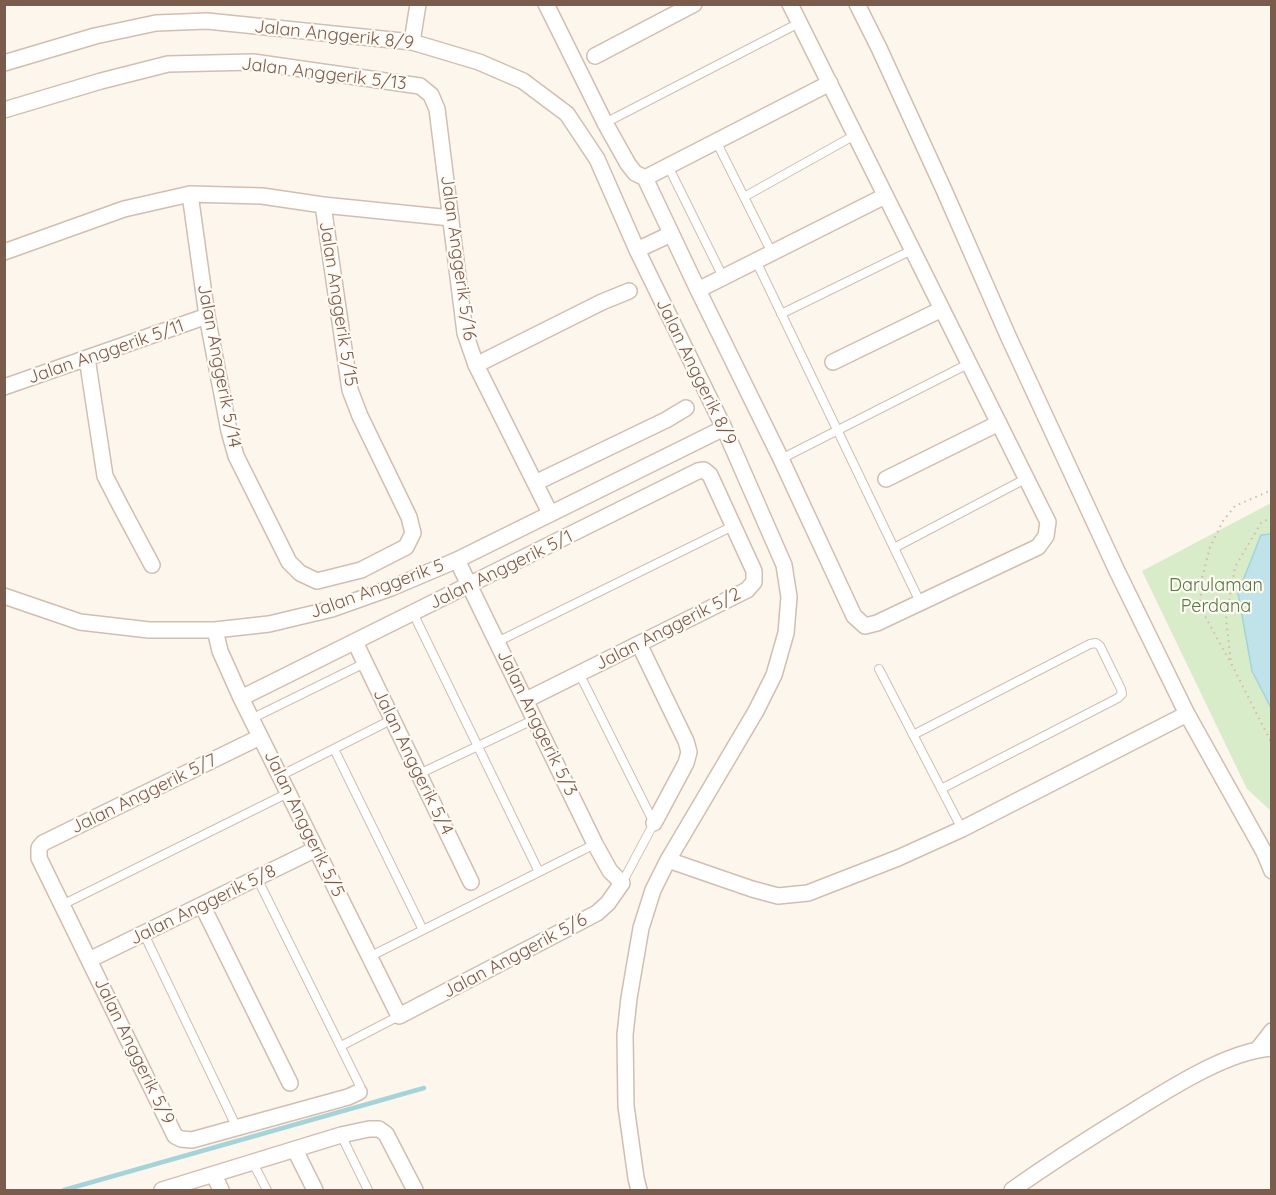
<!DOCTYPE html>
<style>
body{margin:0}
#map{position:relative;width:1276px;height:1195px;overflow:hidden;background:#fdf6ec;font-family:Quicksand,sans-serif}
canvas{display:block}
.frame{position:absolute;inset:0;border:6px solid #7a5c4d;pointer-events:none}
</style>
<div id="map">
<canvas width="1276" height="1195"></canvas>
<div class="frame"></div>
</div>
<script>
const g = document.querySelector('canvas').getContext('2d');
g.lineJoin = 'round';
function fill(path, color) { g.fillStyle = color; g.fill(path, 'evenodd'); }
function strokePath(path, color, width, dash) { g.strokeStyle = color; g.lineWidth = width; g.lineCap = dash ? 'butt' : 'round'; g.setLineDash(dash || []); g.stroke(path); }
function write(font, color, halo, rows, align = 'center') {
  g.font = font + ' Quicksand,sans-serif'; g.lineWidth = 4.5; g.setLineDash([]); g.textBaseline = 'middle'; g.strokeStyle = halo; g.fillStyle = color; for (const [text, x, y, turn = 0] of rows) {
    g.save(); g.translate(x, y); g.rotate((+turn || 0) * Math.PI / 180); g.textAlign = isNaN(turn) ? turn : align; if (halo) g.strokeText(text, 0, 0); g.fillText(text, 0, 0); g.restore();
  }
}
const green = new Path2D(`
 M1271,503V811L1247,789L1142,571Z`);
const water = new Path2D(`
 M1271,534H1272L1271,708L1252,671L1238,593L1261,535Z`);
const stream = new Path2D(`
 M64,1190L424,1088`);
const path = new Path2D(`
 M1272,517L1261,523L1235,567L1226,619L1231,663L1272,744
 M1229,660L1200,607L1202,578L1210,547L1223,521L1235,506L1272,490`);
const service = new Path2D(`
 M605,123L799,23
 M716,141L772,253
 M668,166L723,277
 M744,197L855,135
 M756,261L894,548L1027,478
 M781,314L912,250
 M781,459L968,364
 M894,548L920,602
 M413,613L539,872
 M497,642L733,526
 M879,669L962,829
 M579,673L654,823L622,883
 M251,719L365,663
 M913,735L1090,644L1096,643L1100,646L1121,689L1122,694L1118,698L941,789
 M334,749L423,930
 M419,774L535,719
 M280,776L393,719
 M257,878L360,1086L359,1092
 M62,905L288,793
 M144,934L237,1128
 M369,957L595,844
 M341,1046L399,1016
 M341,1135L368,1190
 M253,1163L267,1190`);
const minor = new Path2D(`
 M546,4L605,123L628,164L635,173L645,178L698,290L781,459L854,616L865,626L877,623L1038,547L1046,536L1048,522L790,4
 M857,4L879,48L944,190L1009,338L1117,571L1187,714L1264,852L1272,871
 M412,42L418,4
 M595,56L694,4
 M4,63L95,36L156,23L207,21L412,42L479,62L523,81L567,114L597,159L637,250L724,428L784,565L789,597L786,633L774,675L756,711L668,860L653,890L641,928L629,998L625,1035L626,1106L636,1178L639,1190
 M4,110L101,81L168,64L253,62L420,86L431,95L437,109L465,333L476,365L550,513
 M645,178L830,83
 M190,194L207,316L229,431L236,456L289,562L300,573L317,581L361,570L406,547L413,533L409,517L360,416L350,390L323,205
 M637,250L671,234
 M4,252L124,209L190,194L262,196L323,205L451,218
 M698,290L885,196
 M87,358L105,476L121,507L152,565
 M833,362L942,309
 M476,365L602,302L629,291
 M4,387L207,316
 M886,479L999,423
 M535,483L666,420L686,408
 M4,596L80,622L149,630H215L269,624L332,609L391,588L457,560L724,428
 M215,630L220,651L241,698L399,1016L597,913L608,903L622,883L610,871L595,844L457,560
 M355,642L471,882
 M639,644L686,741L689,752L686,763L654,823
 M241,698L698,471L704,470L710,475L754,571V582L747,590L526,700
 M260,737L43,843L39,848V858L175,1136L181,1139L192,1140L348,1097L359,1092
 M668,860L752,889L778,896L808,893L898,858L962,829L1187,714
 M202,905L290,1083
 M89,960L316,849
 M1258,1049L1272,1031
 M295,1150L315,1190
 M214,1175L221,1190
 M162,1190L341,1135L369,1129H379L386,1134L415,1190
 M1012,1190C1049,1164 1088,1139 1127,1115C1166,1091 1226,1051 1272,1048`);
const streetNames = [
 ["Jalan Anggerik 8/9",334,35,6],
 ["Jalan Anggerik 5/13",324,74,7],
 ["Jalan Anggerik 5/16",458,258,82],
 ["Jalan Anggerik 5/15",338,304,81],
 ["Jalan Anggerik 5/11",106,352,-19],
 ["Jalan Anggerik 5/14",219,366,79],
 ["Jalan Anggerik 8/9",696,372,64],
 ["Jalan Anggerik 5/1",501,570,-26],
 ["Jalan Anggerik 5",377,589,-20],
 ["Jalan Anggerik 5/2",668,629,-27],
 ["Jalan Anggerik 5/3",537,723,64],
 ["Jalan Anggerik 5/4",413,762,64],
 ["Jalan Anggerik 5/7",144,794,-26],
 ["Jalan Anggerik 5/5",304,824,64],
 ["Jalan Anggerik 5/8",203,905,-26],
 ["Jalan Anggerik 5/6",515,956,-28],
 ["Jalan Anggerik 5/9",134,1051,64]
];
const parkNames = [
 ["Darulaman",1216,586],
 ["Perdana",1216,607]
];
fill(green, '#d8ecc9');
fill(water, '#bfe3e8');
strokePath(water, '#a5d3da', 1.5);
strokePath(stream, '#a5d3da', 4.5);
strokePath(service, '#d1beb0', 10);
strokePath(minor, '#d1beb0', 18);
strokePath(path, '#d9b8a5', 2, [1.5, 4.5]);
strokePath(service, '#fff', 8);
strokePath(minor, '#fff', 15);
write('18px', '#7a5c4d', '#fffaf3', streetNames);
write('18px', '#537a41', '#fffaf3', parkNames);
</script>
